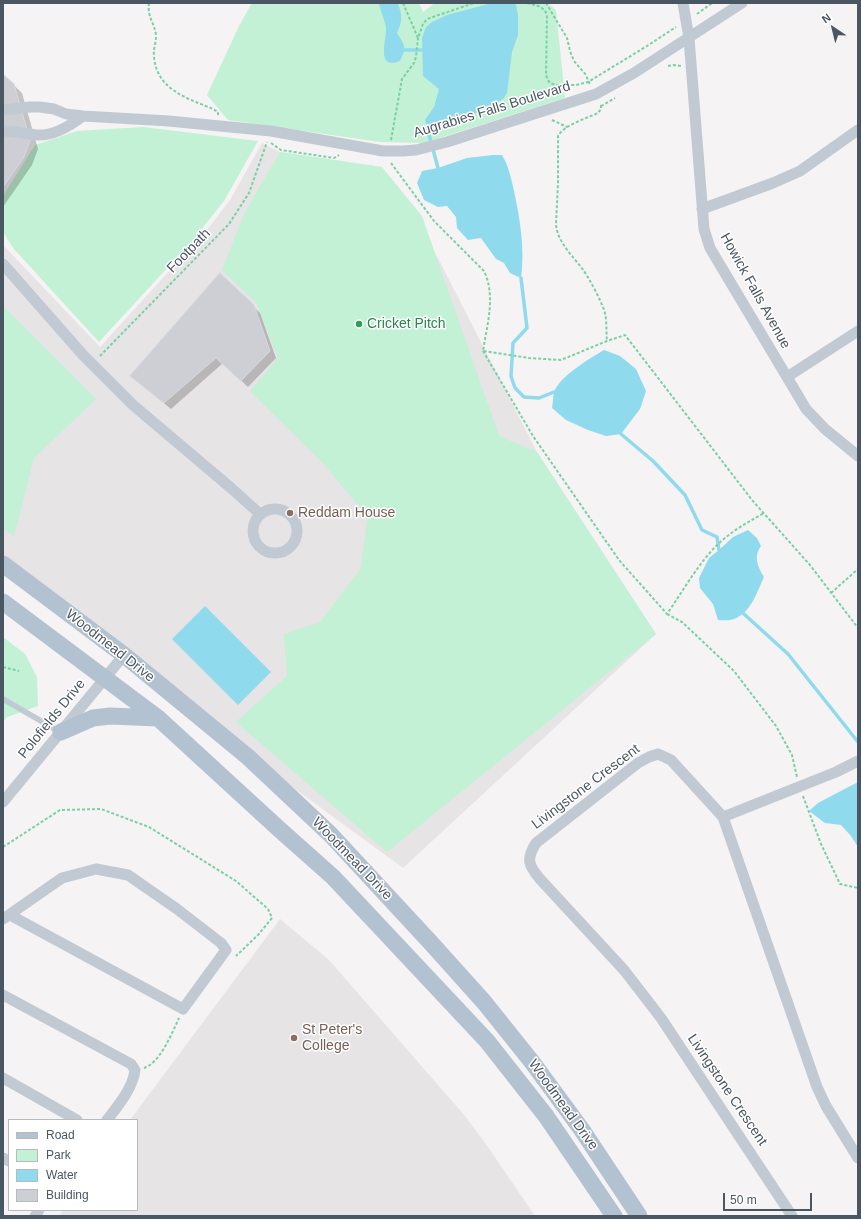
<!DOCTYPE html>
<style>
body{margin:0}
#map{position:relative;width:861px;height:1219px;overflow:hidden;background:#f5f3f3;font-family:Arial,sans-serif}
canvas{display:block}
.frame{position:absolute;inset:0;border:4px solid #4a5661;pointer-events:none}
.legend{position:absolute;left:8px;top:1119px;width:130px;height:92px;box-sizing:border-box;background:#fff;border:1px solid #b7bbc0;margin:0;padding:5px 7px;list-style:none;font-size:12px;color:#4a5661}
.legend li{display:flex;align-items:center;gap:8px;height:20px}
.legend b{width:20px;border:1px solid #b7bbc0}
.north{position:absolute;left:813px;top:8px;width:40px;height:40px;-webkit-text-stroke:3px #fff;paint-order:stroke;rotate:325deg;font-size:11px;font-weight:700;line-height:16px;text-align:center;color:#4a5661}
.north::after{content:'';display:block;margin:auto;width:14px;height:18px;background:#4a5661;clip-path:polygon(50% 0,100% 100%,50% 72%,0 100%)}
.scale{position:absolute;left:723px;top:1193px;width:89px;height:18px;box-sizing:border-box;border:2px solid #4a5661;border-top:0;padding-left:5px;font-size:12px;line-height:14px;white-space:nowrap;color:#4a5661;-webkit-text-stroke:3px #fff;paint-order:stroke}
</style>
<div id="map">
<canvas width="861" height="1219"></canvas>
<div class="frame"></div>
<ul class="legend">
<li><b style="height:5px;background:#b3c2d1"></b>Road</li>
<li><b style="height:11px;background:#c3f1d5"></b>Park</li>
<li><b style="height:11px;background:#90daee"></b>Water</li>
<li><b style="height:11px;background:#cdcfd5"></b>Building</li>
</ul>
<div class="north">N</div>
<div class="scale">50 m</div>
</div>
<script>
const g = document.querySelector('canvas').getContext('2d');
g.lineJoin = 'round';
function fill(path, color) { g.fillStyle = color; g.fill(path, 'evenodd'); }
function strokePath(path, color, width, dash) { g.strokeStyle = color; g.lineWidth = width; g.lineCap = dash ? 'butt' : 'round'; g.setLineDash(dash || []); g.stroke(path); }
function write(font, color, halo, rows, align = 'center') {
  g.font = font + ' Arial,sans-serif'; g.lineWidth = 3; g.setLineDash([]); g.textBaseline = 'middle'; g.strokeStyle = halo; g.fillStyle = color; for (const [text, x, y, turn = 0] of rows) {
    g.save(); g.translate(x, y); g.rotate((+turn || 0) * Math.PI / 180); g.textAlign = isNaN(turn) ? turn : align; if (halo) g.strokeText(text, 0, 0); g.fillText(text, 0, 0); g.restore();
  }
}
const education = new Path2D(`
 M262,143L280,152L382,167L439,260L537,452L656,634L403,868L3,575V245L100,347L210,226L230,200Z
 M280,919L329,960L465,1116L488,1147L535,1216H59L63,1210H137V1120H130Z`);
const green = new Path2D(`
 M252,3H419L423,12L435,3H547L556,10L565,98L424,143L380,142L228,120L207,95L239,26Z
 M143,127L258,141L224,201L193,240L99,342L13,248L3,232V196L35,145L77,131Z
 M280,152L382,167L422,216L499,436L537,452L656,634L387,852L236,722L287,676L284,634L320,622L360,570L368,517L322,462L250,391L278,358L256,303L222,270L245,212Z
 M3,306L96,399L34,458L14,536L3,529Z
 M3,637L25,654L37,677L38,706L7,717L3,722Z`);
const water = new Path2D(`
 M379,3H398C402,16 403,20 397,33C405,46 407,47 400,61C375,71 387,38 386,28C385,20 380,11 379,3Z
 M492,3H514L516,5L518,15V35L512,52L507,93L504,98L489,109L454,120L438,128L427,127L425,120L434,107L439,89L423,76L422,38L426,27L432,22L447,15Z
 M493,155H502C509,167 511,178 514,191C520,219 525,249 521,278L510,273L504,263L496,259L481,238L468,240L457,228L456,217L447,206L438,207L424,200L417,183L422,171L438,168L467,158Z
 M604,350L620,356L636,369L646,391L640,409L621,434L606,436L588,430L566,420L552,408C553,403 553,397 554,392C560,376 589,359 604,350Z
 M748,530L757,538L761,546C753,557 758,567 764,577C757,592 751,613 734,619C729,621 723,620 718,620L713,604L700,588L699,578L709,558L719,550L733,537Z
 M205,606L271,672L238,705L172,639Z
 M858,782V847L851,836L841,825L825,823L809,811L818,803Z`);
const shadow = new Path2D(`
 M3,75L22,93L38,149L32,165L3,207Z
 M220,275L260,313L276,358L248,387L223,363L171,409L131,376Z`);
const stream = new Path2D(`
 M404,50H422
 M427,127L438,168
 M521,278L527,328L513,343L511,376L515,388L524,397L539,398L554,392
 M621,434L653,461L685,495L702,530L717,537L719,550
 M744,614L788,654L858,742`);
const building = new Path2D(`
 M3,74L14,84L30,140L24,157L3,187Z
 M220,273L254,305L270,351L241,381L216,358L164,403L130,376Z`);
const path = new Path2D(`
 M149,3C147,18 155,23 156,36C156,43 153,50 154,57C157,90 187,98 213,109L218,112V115
 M403,3L418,38L423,24L427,19L474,3
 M527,3C535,5 544,6 547,15L546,75L548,80L550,83L556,85H576L588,82L647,46L676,27
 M546,3L567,38L570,51L574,61L586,75L590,85
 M697,14L712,3
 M668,66L674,65L681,66
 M601,105V109L598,113C587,118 564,125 558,136V183L556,224C557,242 573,256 584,271C590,280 602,302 605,313C607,322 606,332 607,341
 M601,106L615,98
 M552,120L567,127
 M391,140L402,79L414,63L416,57L418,38
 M271,143L281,150L334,158L339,155
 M391,163L434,221L484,271C496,296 487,325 483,351L529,358L561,360L607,341L625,335L752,500L810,565L858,628
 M483,351L533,436L619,560L667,614C683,591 703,555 725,538C737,528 750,521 764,513
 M100,356L229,224L249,193L267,142
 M831,593L858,569
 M667,614L682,622L734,671L776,726L792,755L797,777
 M3,667L19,671
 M803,796L821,844L840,884L858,888
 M3,847L60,810L101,809L149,827L236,881L268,909L272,918L258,935L236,956
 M144,1068C160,1063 172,1033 179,1018`);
const service = new Path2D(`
 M3,699L60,732`);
const minor = new Path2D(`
 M683,3L689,38L704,229L710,248L806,409L825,429L858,456
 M3,110L30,107H40L54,109L66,114L83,116L169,121L271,131L383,151H403L416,150L447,142L596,94L634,73L742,3
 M3,131C15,131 26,134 37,135C54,136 70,126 83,116
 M702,209L773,183L800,171L858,130
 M3,264L83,355L133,405L231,488L260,514
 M787,377L858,331
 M253 531a22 22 0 1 1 44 0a22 22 0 1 1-44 0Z
 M3,802L124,655
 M723,817L836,772L858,761
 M3,919L62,878L96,869L128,875L177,909L221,943L226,950L183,1009L10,915
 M3,995L131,1064L135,1070C133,1088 118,1106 107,1120
 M3,1078L77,1120
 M3,1158L9,1161
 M35,1216L39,1210
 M792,1216L661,1018L624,970L540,879C528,865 526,859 536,843L638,763L649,757L658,754L671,760L723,817L817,1087L826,1106L858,1158`);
const primary = new Path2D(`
 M3,564L124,655L248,757L331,835L431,943L484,1002L532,1062L582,1130L639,1216
 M3,602L158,718L279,829L333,877L487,1041L546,1116L614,1216
 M61,732L93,718L110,716L158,718`);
const markers = [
 [359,324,4,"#2e9e5b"],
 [290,513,4,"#8d6e63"],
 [294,1038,4,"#8d6e63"]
];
const streetNames = [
 ["Augrabies Falls Boulevard",492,110,-17],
 ["Footpath",189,251,-46],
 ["Howick Falls Avenue",755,291,61],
 ["Woodmead Drive",110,646,38],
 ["Polofields Drive",52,719,-51],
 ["Livingstone Crescent",586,787,-37],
 ["Woodmead Drive",352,859,46],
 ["Livingstone Crescent",727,1090,56],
 ["Woodmead Drive",563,1105,54]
];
const leisureNames = [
 ["Cricket Pitch",367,324]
];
const educationNames = [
 ["Reddam House",298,513],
 ["St Peter's",302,1030],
 ["College",302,1046]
];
fill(education, '#e6e4e5');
fill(green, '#c3f1d5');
fill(water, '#90daee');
fill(shadow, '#0003');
strokePath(stream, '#90daee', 3.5);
fill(building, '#cdcfd5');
strokePath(building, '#d7d9de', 1);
strokePath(path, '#7ad0a6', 2, [3, 2]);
strokePath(service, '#c1cad2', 5.5);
strokePath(minor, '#c1cad2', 11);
strokePath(primary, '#b3c2d1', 17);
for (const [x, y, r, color] of markers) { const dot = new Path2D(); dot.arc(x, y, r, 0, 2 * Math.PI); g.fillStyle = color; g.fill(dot); strokePath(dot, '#fff', 1.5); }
write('14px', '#4a5661', '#fff', streetNames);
write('14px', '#27864d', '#fff', leisureNames, 'left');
write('14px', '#785e54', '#fff', educationNames, 'left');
</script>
